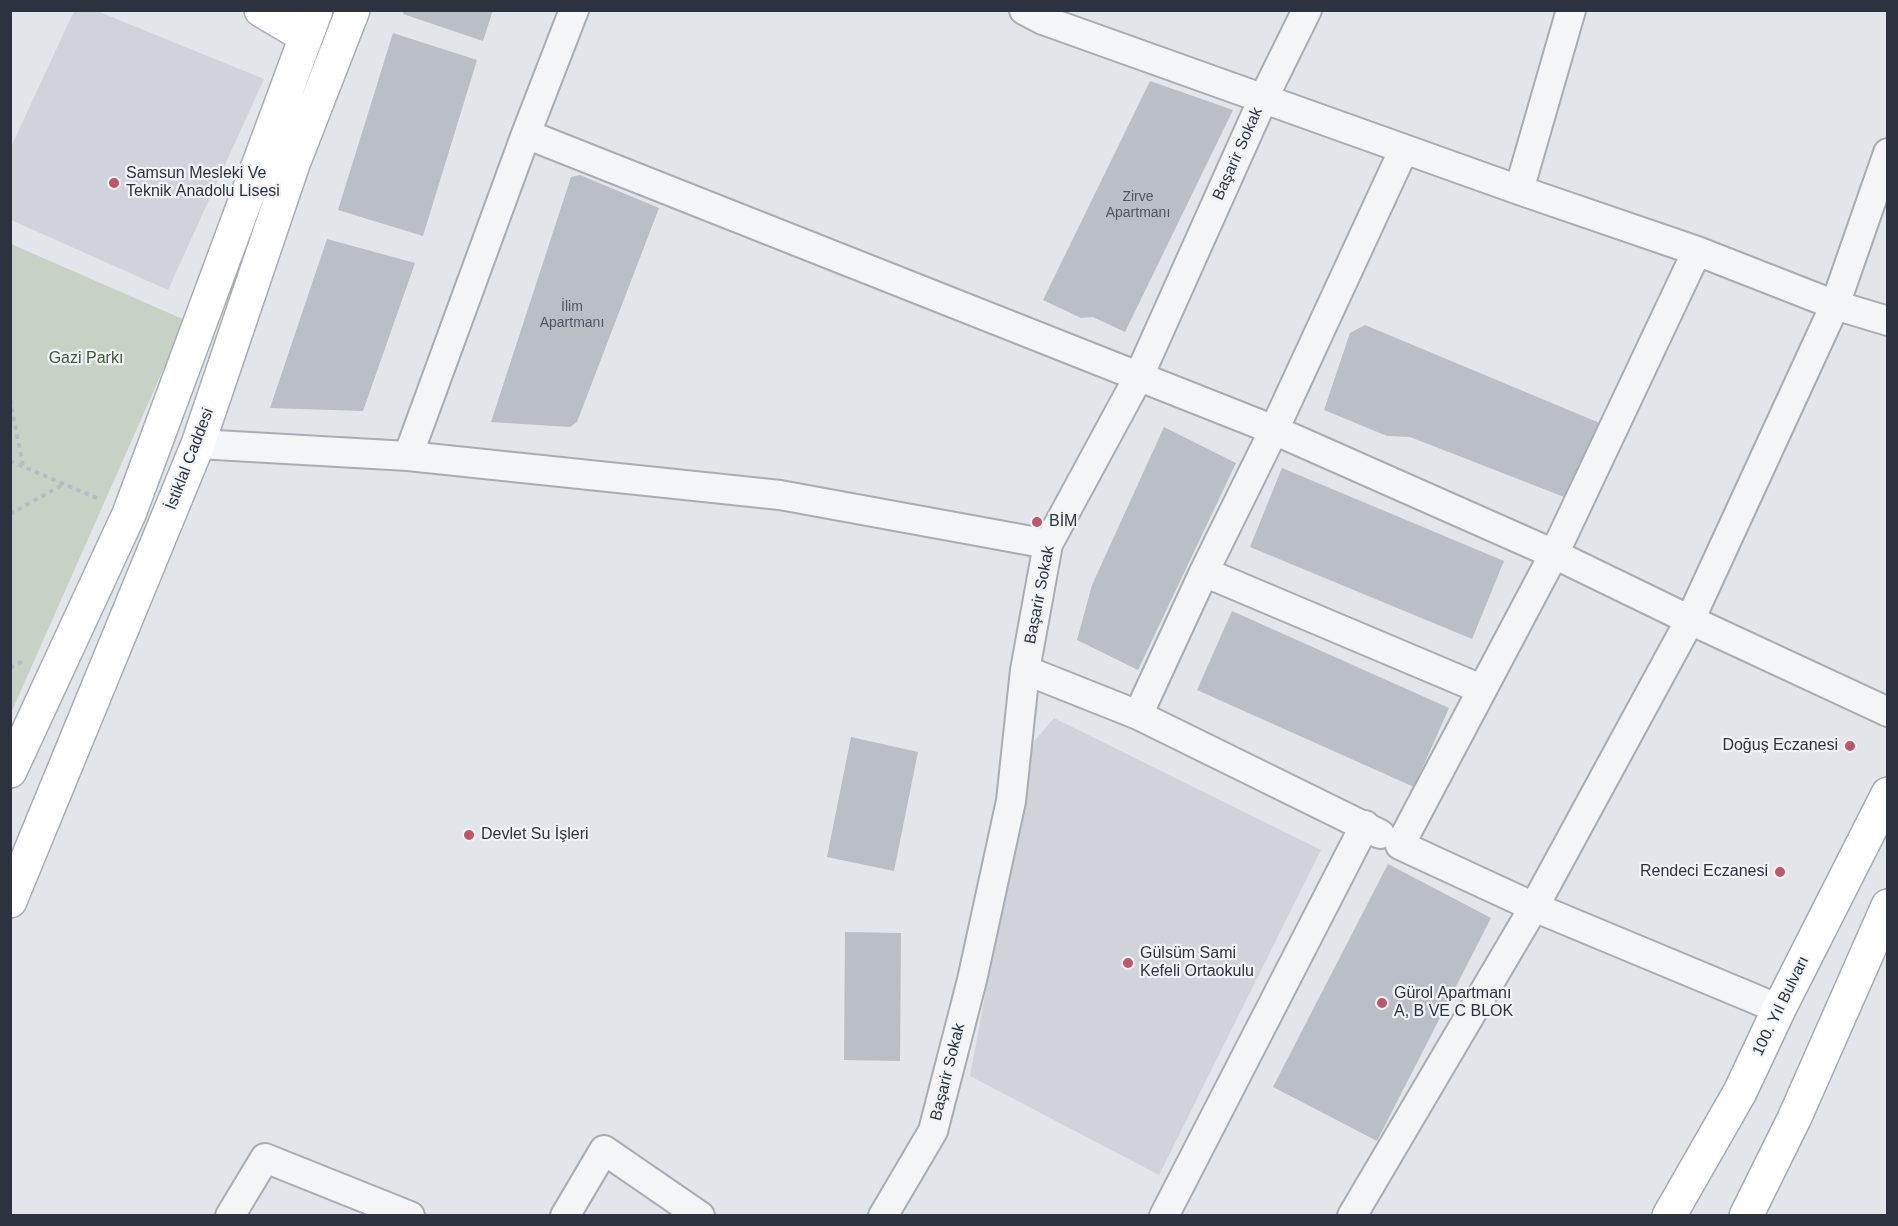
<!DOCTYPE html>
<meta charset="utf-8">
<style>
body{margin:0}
#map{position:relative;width:1898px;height:1226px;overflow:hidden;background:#e2e5e9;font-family:Arial,sans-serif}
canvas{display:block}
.frame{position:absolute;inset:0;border:12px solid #2c333f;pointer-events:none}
</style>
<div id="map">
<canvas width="1898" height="1226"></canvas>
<div class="frame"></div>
</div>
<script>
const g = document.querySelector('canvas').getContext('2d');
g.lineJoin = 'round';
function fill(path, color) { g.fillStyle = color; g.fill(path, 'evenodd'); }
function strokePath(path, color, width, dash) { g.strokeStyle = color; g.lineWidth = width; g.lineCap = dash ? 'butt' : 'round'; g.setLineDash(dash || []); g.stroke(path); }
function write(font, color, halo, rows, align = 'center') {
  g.font = font + ' Arial,sans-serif'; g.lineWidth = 4.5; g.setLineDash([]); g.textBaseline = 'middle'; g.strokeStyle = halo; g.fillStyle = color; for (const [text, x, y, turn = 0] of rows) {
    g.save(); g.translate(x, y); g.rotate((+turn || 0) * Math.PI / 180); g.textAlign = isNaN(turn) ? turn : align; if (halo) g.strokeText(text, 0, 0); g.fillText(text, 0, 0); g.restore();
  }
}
const built = new Path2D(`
 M74,11H97L264,79L168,290L11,220V147Z
 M1054,718L1321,850L1159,1175L970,1076L1032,744Z`);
const green = new Path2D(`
 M11,244L185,320L11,713Z`);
const building = new Path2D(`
 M404,10H493L483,41L403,14Z
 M393,33L477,60L423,236L338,210Z
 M1150,81L1233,110L1125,332L1093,317L1081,318L1043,300Z
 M580,175L659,208L577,422L570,427L491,422L571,177Z
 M327,239L415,263L363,411L270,408Z
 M1365,325L1602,424L1572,500L1410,437L1387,436L1324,410L1350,333Z
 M1164,427L1236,463L1138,670L1077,640L1092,585Z
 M1282,468L1504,561L1472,639L1250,547Z
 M1232,611L1449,708L1414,787L1197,690Z
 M851,737L918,752L894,871L827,857Z
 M1388,864L1491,918L1377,1141L1273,1087Z
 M845,932L901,933L900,1061L844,1060Z`);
const path = new Path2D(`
 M10,399L23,466
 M10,461L99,499
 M10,514L64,484
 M10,668L23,661`);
const street = new Path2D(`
 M1024,10L1043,20L1519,190L1697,251L1835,305L1888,321
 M526,134L1274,430L1554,554L1690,620L1888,712
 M1519,190L1571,10
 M1697,251L1554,554L1400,845L1534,907L1779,1009
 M198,444L408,456L780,495L1048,544
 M408,456L526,134L574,10
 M1204,572L1481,689
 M1025,670L1138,715L1380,834
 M1138,715L1204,572L1274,430L1404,149
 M230,1216L265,1158L410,1216
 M565,1216L604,1150L700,1216
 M883,1216L933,1131L972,980L1011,801L1025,670L1048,544L1139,376L1263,99L1307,10
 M1164,1216L1365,825
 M1352,1216L1534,907L1690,620L1835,305L1888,153`);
const secondary = new Path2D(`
 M261,10L305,36
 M10,771L129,514L316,10
 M10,901L198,444L293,164L353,10`);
const primary = new Path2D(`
 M1669,1216L1740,1092L1779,1009L1888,794
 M1746,1216L1794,1119L1888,906`);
const markers = [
 [114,183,6,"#bf5569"],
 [1037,522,6,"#bf5569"],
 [1850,746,6,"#bf5569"],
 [469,835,6,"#bf5569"],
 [1780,872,6,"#bf5569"],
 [1128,963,6,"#bf5569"],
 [1382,1003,6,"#bf5569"]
];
const numberNames = [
 ["Zirve",1138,197],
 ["Apartmanı",1138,213],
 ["İlim",572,307],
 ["Apartmanı",572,323]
];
const streetNames = [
 ["Başarir Sokak",1238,154,-66],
 ["İstiklal Caddesi",190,459,-69],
 ["Başarir Sokak",1040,595,-79],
 ["100. Yıl Bulvarı",1781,1006,-64],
 ["Başarir Sokak",948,1072,-76]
];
const poiNames = [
 ["Samsun Mesleki Ve",126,174],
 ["Teknik Anadolu Lisesi",126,192],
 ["BİM",1049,522],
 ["Doğuş Eczanesi",1838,746,"right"],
 ["Devlet Su İşleri",481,835],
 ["Rendeci Eczanesi",1768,872,"right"],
 ["Gülsüm Sami",1140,954],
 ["Kefeli Ortaokulu",1140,972],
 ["Gürol Apartmanı",1394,994],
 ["A, B VE C BLOK",1394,1012]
];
const parkNames = [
 ["Gazi Parkı",86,359]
];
fill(built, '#d0d4da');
fill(green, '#c8d2c4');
fill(building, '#babec5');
strokePath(street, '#a8acb3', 32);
strokePath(secondary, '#a8acb3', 36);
strokePath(primary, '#a2aab3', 36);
strokePath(path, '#b8bbc0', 4, [4.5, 4.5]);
strokePath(street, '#f4f5f7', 28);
strokePath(secondary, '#fff', 33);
strokePath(primary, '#fff', 33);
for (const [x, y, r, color] of markers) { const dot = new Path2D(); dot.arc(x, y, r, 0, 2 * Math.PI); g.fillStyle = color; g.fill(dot); strokePath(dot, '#f1f4f6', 2); }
write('14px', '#505660', null, numberNames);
write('16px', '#2c333f', '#f1f4f6', streetNames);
write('16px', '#2c333f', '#f1f4f6', poiNames, 'left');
write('16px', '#41593b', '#f1f4f6', parkNames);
</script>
